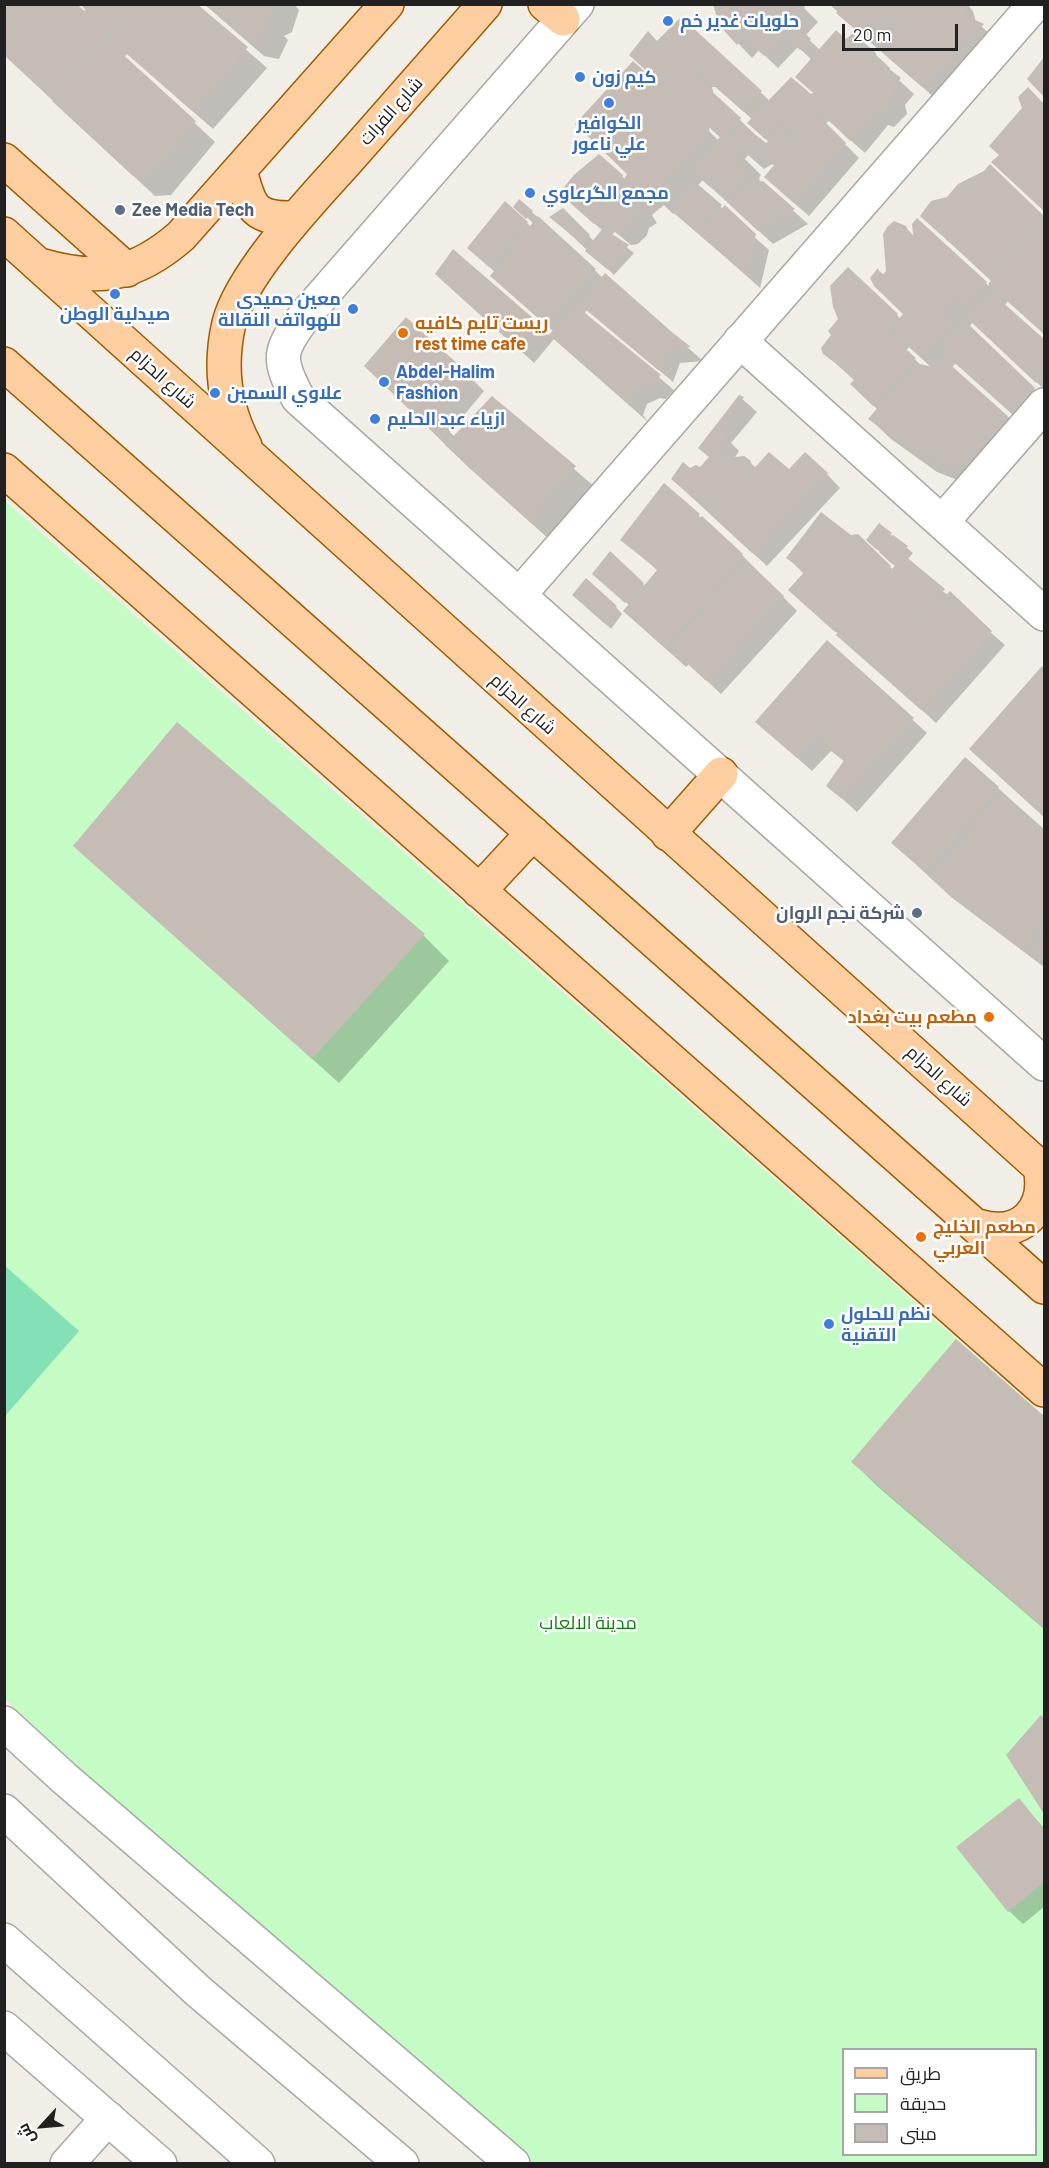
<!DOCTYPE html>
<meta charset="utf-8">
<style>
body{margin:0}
#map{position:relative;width:1049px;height:2168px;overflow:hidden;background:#f1ede7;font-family:Barlow,Cairo,sans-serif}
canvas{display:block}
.frame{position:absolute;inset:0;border:6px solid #212121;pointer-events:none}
.legend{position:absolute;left:842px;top:2048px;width:195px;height:108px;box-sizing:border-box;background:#fff;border:2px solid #a6a6a6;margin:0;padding:8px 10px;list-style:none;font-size:18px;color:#212121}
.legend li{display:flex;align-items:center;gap:12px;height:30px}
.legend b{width:30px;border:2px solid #a6a6a6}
.north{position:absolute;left:12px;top:2096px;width:60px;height:60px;-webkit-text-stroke:4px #fff;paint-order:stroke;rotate:244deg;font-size:16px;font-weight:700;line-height:24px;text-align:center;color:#212121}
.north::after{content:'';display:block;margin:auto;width:21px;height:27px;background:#212121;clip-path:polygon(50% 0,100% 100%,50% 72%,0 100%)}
.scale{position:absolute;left:842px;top:24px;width:116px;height:27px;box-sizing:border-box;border:3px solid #212121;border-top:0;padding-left:8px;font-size:18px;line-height:21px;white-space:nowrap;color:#212121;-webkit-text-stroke:4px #fff;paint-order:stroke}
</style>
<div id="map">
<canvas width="1049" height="2168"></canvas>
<div class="frame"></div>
<ul class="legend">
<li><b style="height:8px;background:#fdcea0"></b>طريق</li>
<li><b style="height:16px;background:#c5fbc5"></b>حديقة</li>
<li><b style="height:16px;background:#c6bcb6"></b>مبنى</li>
</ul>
<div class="north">ش</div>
<div class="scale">20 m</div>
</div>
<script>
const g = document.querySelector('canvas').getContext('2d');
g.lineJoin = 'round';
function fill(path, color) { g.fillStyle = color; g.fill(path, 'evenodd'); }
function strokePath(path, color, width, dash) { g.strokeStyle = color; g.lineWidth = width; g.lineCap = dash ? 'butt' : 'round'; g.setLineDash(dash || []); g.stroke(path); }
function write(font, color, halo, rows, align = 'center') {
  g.font = font + ' Barlow,Cairo,sans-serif'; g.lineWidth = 5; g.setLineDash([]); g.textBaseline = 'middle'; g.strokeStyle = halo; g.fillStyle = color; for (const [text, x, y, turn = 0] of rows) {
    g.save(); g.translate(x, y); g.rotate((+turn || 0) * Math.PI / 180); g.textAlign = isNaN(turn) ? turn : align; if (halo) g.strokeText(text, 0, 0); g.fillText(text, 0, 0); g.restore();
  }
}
const park = new Path2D(`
 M4,500L1044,1416V2163H496L5,1699ZM844,2050H1036V2154H844Z`);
const pitch = new Path2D(`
 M5,1266L79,1331L5,1416Z`);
const shadow = new Path2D(`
 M80,4H194L267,68L213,129L127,54L124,57L215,142L171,195L155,196L4,55L84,13L86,10Z
 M204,4H294L299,10L292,32L284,36L288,40L279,59L264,56Z
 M800,4L818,22L805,36L820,50L846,41L875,54L890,68L889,71L914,94L905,105L907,114L894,127L888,125L865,153L829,121L825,124L859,158L809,216L780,191L775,166L772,164L764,169L748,155L745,159L761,175L758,179L808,224L773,244L703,180L697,186L769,250L760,288L675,212L673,214L664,205L652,215L657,223L649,228L647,235L638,244L631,245L615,232L611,235L634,253L614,275L558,223L563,210L595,242L603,231L575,207L599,156L626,180L656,80L631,55L658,43L681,19L770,101L791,79L811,96L814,93L797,77L812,60L798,47L778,68L759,50L752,58L720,24ZM712,87H716L752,119L749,123L769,142L766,145L714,95ZM710,128L721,138L719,141L708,130ZM635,194L641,200L632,202Z
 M829,4H967L973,11L976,22L996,39L937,100Z
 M1044,59V96L1029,79Z
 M1028,89L1044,106V211L1014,183L1001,155L1024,108Z
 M990,167L1044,219V334L1008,301L1005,305L1044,341V389L973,322L969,327L1044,400L1027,427L956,363L951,368L1029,439L970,485L937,472L891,439L870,419L878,410L852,384L855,381L824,353L840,319L848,270L901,319L910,318L872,278L878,270L884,275L887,271L905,227L914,236L917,220L989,286L992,282L922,216ZM909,347L933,369L922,366L906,351Z
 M520,201L603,278L605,275L703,361L680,363L673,382L587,310L584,314L674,390L666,399L660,398L647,404L643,415L648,422L554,339L534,363L451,288L540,326L550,336L554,332L492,276L495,272L483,261L527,223L531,227L534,224L515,206Z
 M470,377L484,391L450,432L455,437L492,398L596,488L550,540L467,466L380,380Z
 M740,397L757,412L731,443L739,451L734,459L750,462L756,468L827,474L840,488L767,566L687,493L689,470L700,469L711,458L700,448Z
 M665,485L742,555L797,611L721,694L689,664L686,667L646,631L626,611L630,606L601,580L610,553L646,587L658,571L622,539Z
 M879,525L913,553L907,560L1005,645L936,723L790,590L804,574L788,558L850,537L858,536L893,570L896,567L868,540Z
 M581,602L616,607L622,614L611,629Z
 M827,642L927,733L857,812L828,786L845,762L831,751L812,771L757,722Z
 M1042,668L1044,671V817L971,749Z
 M178,725L424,936L449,961L339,1083L75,846Z
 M998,788L1044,831V967L951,897L893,843Z
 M956,1341L1044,1419V1629L878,1487L853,1462Z
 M1042,1717L1044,1720V1811L1007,1755Z
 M1018,1800L1044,1828V1907L1023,1924L1009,1911Z`);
const building = new Path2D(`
 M9,4H77L84,11L90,4L104,16L96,27L99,24L108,32L51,96L4,55V9Z
 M92,4H132L109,31L100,23L105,16Z
 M136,4H197L248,47L191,110L108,37Z
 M205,4H224L216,14Z
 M229,4H274L272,11L264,15L268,18L258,40L242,36L218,15Z
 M713,4H802L805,7L792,21L811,39L800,50L783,34L764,56L744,37L737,45L719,25Z
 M843,4H907L911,9L895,26L890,23L882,32L870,20L858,32L836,13Z
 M910,4H962L965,15L984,24L922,87L862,35L868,28L880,37L890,26L896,30L914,10Z
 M681,17L762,91L744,112L706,79L697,66L693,67L695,76L741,118L725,139L741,154L736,162L747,172L748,177L744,184L729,170L711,188L692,171L720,137L629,55L648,31L657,41Z
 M836,30L846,39L853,33L876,53V59L901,78L892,90L893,99L880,114L874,112L850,141L822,113L833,101L817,86L812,92L795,77Z
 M106,39L196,121L150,175L133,176L52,101Z
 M1044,57V97L1027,79Z
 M633,61L710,130L652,194L642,186L633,194L622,183L627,174L575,124Z
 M791,77L811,94L809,96L817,89L831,101L821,112L815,106L792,132L780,121L765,139L747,123Z
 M1028,87L1044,104V211L991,162L999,155L989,146L1022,108L1018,97Z
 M813,110L846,143L794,203L764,177L774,165L757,151L749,156L729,139L743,125L766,143L781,128L791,137Z
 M599,154L623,175L618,189L630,201L639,199L644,209L635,214L633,221L624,231L616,232L600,219L594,224L559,193L574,175Z
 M990,164L1044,216L989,278L920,216L931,201L947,197L958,184L984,171Z
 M729,174L738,184L728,195L718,185Z
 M758,177L760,179L756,183L763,181L795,209L758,231L727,202L747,189L750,182Z
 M694,181L722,205L708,220L696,210L693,214L707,225L725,205L756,234L746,275L668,208Z
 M519,199L533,211L526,219L513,207Z
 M505,201L528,222L489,267L467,248Z
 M563,208L590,235L583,244L549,217Z
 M538,216L596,269L547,326L490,276Z
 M917,218L987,282L966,307L956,298L942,313L953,324L927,352L918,355L890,330L903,314L874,286L870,278L878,268L880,278L886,271L883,234L887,227L894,221L906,226L910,234L908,249L914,243L912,224Z
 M1044,221V334L988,284Z
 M603,228L629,245L607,269L585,251Z
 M453,249L541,325L519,350L435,274Z
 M848,267L898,314L885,331L916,358L873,406L850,384L856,378L823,354L821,348L831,335L828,331L838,319L833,307L830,286Z
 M605,273L673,333L691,347L666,349L662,365L658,370L578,303Z
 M990,291L1044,339V374L1036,383L967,318Z
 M575,305L661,375L652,385H646L634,391L629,401L636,406L634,409L549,335Z
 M406,317L471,376L435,420L450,430L440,439L364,366Z
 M965,321L1035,388L1012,414L939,349Z
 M944,359L1010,418L969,461L949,465L915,452L868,419L912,369L920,364L936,368Z
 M739,395L744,397L718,429L726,436L713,457L729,451L735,457L744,456L751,461L747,468L750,469L709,512L671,479L683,462L690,468L696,465L700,467L709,457L698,448Z
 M492,396L576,466L529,521L445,445Z
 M769,452L789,469L805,452L828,473L752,553L711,515Z
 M664,483L700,514L656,568L620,540Z
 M821,512L851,535L858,534L891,566L835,632L788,590L805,571L786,558Z
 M702,516L743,554L665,648L623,611Z
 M879,523L892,533L877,550L866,540Z
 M893,535L908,546L892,564L879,552Z
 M610,551L644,583L625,603L592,574Z
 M904,555L945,589L885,658L950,591L992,631L921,710L836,635Z
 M745,559L784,596L706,681L671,648Z
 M586,578L617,606L604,623L572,595Z
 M827,640L914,718L842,799L826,786L845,759L819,741L864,686L797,758L755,722Z
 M1042,666L1044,669V817L969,749Z
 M177,722L425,934L312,1059L73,846Z
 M965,757L999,787L925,872L891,843Z
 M1001,791L1044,829V922L1023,948L929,877L953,853Z
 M1044,933V961L1031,949Z
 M956,1339L1044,1416V1628L851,1462Z
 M1041,1715L1044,1718V1814L1006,1755Z
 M1019,1798L1044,1829V1882L1008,1912L956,1847Z`);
const minor = new Path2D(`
 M577,4L306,314C279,351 276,357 298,398L1044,1064
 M740,341L1044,614
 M942,522L1044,405
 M520,594L1035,4
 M4,1723L64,1778L513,2164
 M4,1811L198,1991L402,2164
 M4,1940L258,2164
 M4,2028L160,2164
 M67,2164L108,2118`);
const major = new Path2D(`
 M545,4L563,19
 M4,160L127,270
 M240,170C250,209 254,219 296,218
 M4,234L1044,1171
 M40,265C98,282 135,276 181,236L387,4
 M4,364L1044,1287
 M245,446C224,407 219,366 229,323C242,273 311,201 346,162C392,109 439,57 485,4
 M4,470L1044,1390
 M668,834L721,774
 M479,891L533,833
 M978,1226C1021,1239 1049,1210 1040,1167`);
const markers = [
 [668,21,6,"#3f7fe0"],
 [580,77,6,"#3f7fe0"],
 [609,103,6,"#3f7fe0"],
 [530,193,6,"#3f7fe0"],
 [120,210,6,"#5c6f8a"],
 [115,294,6,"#3f7fe0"],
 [353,309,6,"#3f7fe0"],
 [403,333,6,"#e8710a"],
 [384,382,6,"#3f7fe0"],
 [215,393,6,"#3f7fe0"],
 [375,419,6,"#3f7fe0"],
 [917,913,6,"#5c6f8a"],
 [989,1017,6,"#e8710a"],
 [921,1237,6,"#e8710a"],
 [829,1324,6,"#3f7fe0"]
];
const shopNames = [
 ["حلويات غدير خم",680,21],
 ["كيم زون",592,77],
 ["الكوافير",609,123,"center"],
 ["علي ناعور",609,144,"center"],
 ["مجمع الگرعاوي",542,193],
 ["معين حميدي",341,299,"right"],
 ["للهواتف النقالة",341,320,"right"],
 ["صيدلية الوطن",115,314,"center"],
 ["Abdel-Halim",396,372],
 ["Fashion",396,393],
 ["علاوي السمين",227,393],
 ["ازياء عبد الحليم",387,419],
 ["نظم للحلول",841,1314],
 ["التقنية",841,1335]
];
const streetNames = [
 ["شارع الفرات",391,111,-48],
 ["شارع الحزام",163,378,42],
 ["شارع الحزام",523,704,42],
 ["شارع الحزام",939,1076,42]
];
const serviceNames = [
 ["Zee Media Tech",132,210],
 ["شركة نجم الروان",905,913,"right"]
];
const foodNames = [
 ["ريست تايم كافيه",415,323],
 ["rest time cafe",415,344],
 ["مطعم بيت بغداد",977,1017,"right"],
 ["مطعم الخليج",933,1227],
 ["العربي",933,1248]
];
const parkNames = [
 ["مدينة الالعاب",588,1623]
];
fill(park, '#c5fbc5');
fill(pitch, '#84e1b6');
fill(shadow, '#0003');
fill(building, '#c6bcb6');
strokePath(minor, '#a8a8a8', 36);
strokePath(major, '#9d5e00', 36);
strokePath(minor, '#fff', 33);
strokePath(major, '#fdcea0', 33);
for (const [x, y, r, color] of markers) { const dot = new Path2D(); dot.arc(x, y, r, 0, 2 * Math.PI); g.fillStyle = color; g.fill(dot); strokePath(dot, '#fff', 2); }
write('bold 18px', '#366cbe', '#fff', shopNames, 'left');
write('18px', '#212121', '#fff', streetNames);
write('bold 18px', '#4e5e75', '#fff', serviceNames, 'left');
write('bold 18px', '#c56008', '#fff', foodNames, 'left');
write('18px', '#0a830b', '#fff', parkNames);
</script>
